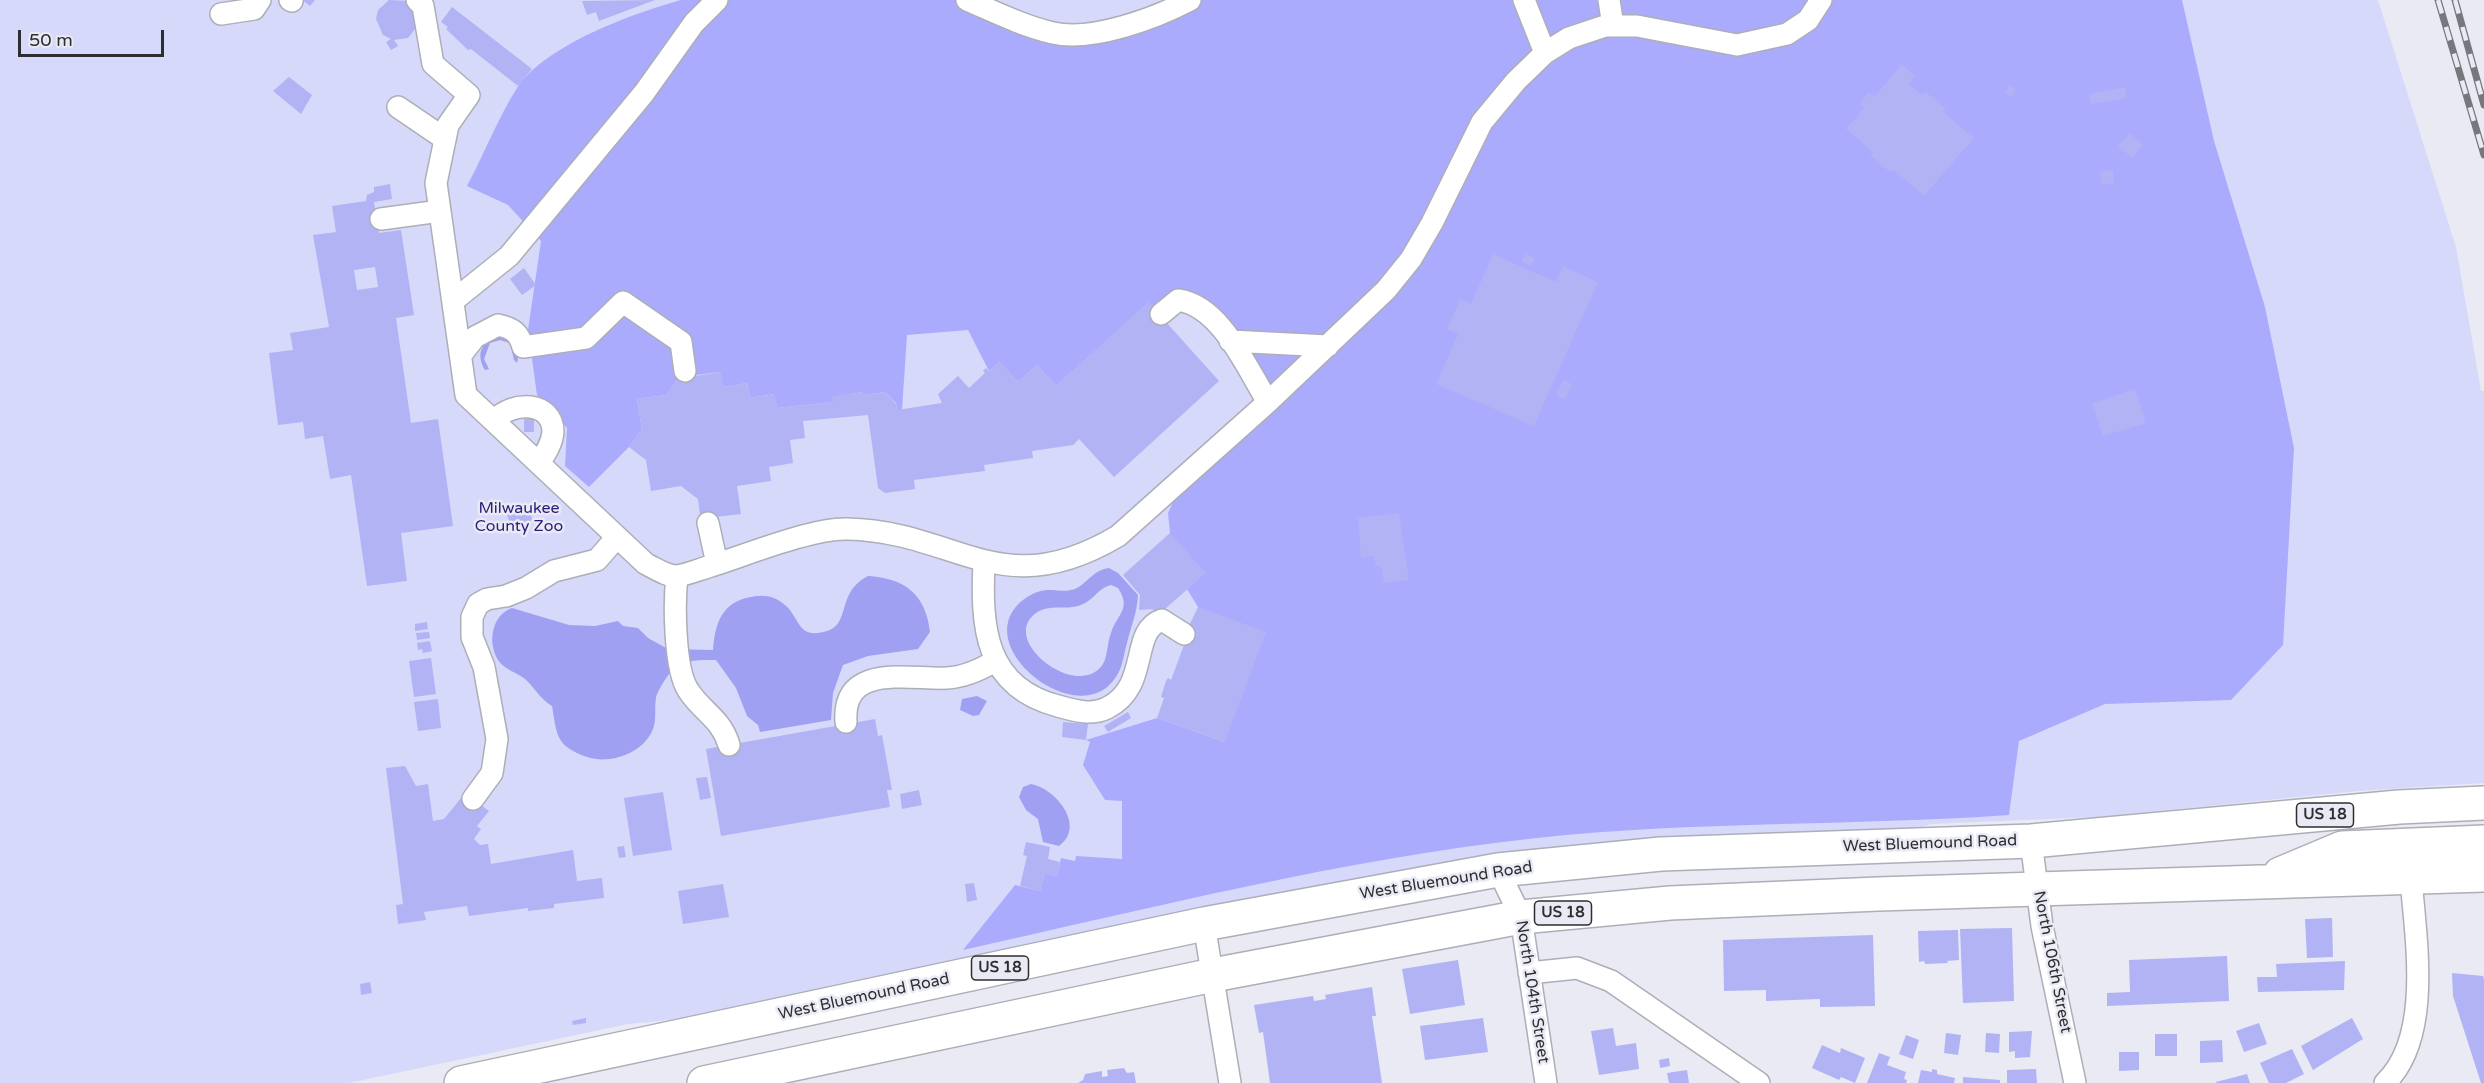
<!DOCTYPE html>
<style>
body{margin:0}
#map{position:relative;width:2484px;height:1083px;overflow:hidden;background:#e9eaf4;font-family:"Varela Round",sans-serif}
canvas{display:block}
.scale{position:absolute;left:18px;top:30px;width:146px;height:27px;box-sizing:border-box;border:3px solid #2d2e31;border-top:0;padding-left:8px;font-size:18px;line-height:21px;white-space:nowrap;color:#2d2e31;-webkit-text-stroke:4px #e9eaf4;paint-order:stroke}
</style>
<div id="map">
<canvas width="2484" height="1083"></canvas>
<div class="scale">50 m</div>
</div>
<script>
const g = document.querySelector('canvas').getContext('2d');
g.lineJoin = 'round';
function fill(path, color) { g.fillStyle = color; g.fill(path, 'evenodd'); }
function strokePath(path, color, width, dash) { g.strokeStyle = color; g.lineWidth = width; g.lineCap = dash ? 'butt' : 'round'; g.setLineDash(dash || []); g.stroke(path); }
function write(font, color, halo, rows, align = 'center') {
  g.font = font + ' "Varela Round",sans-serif'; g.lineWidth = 5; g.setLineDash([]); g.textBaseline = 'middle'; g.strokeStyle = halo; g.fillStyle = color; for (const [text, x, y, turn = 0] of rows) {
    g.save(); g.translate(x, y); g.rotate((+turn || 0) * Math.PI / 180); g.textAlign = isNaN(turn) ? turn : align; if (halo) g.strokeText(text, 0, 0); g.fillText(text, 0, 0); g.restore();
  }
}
const green = new Path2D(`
 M0,0H2378L2456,247L2481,391H2484V783L2358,791L2097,817L1931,824L1917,829L1526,851L1434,864L1236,902L701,1017L628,1024L349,1083H0Z`);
const forest = new Path2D(`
 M681,0H967L1056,34L1190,0H2182L2214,141L2265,307L2294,448L2283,645L2231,700L2105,704L2019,741L2009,815C1852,826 1694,821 1537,838C1343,859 1152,908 963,950L1015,885L1040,891L1045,873L1057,876L1061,858L1075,861L1076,856L1122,859V801L1105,800L1083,765L1090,742L1086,740L1157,718L1225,742L1198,607L1187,589L1166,564L1170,533L1168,513L1185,476L1268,402L1230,341L1178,300L1161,314L1148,303L1056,386L1037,365L1018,382L999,362L989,371L968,330L907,335L902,410H897L896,403L885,392L863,395L862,392L833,397V402L777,408L774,394L750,398L747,383L723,387L720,372L680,377L666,395L637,399L642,429L629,447L589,487L565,466L567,428L537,395L528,330L541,241L508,205L467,186C484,154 498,118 517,88C545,45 634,13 681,0Z`);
const water = new Path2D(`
 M501,336L510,339L519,353L517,363L514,360L510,343L500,340L490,343L484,359L489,369L485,370C475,354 482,339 501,336Z
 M1109,568L1118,573L1138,595C1137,614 1131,626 1127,643C1123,657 1123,669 1113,681C1074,730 967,644 1023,600C1046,582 1058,595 1075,589C1088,583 1093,570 1109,568ZM1111,585L1118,588C1132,609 1117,614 1111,633C1107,643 1108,655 1103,664C1078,702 998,640 1036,613C1051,603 1066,611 1081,605C1093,601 1098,588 1111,585Z
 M868,576C904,578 926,594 930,632L918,649L868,656L843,665L833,693L831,720L760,732L758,725L747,716L736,688L716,660C702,660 683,659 672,670C668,675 657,691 656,698C654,709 657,718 653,729C644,753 610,765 587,757C555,746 557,734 552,706C540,699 535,688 525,679C516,672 505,670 498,660C487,642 492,615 512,608L569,625L595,626L618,621L623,626L638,628L648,638L668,649L713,650C715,623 722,602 751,597C764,594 775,596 785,605C793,611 797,624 804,630C811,635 820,633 827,631C851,624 836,592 868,576Z
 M977,696L987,701L979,715L973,716L960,710L962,699Z
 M1031,784C1055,788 1087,826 1059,846L1043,842L1038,819L1026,810L1019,797L1023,787Z`);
const building = new Path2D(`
 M302,0H315L310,6Z
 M389,0L409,1L419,24L408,38L394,40L398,46L391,50L386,42L391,39L383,35L376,19L378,10Z
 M655,0L599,21L596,12L587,15L582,1Z
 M452,7L532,69L518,86L471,49L468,50L446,29L448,27L441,22Z
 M1902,64L1915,76L1909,84L1922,95L1925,91L1946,109L1943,112L1974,138L1924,196L1894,170L1891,173L1870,155L1873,152L1846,129L1864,108L1859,104L1868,93L1875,96Z
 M289,77L312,95L301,114L273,91Z
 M2009,86L2016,89L2012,97L2005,93Z
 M2125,87L2126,98L2091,104L2089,94Z
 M2130,133L2143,145L2132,158L2118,146Z
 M2113,170L2114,183L2102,185L2100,172Z
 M390,184L392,199L374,202L379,233L401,230L414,315L396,318L411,423L438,419L453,526L401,533L407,581L367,586L351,475L330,479L323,436L305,439L303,422L278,425L269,353L293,350L290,333L329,327L313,235L336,232L332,206L366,201L367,195L374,192V187ZM375,267L378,287L357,290L354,270Z
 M1493,254L1556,282L1563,266L1598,282L1534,426L1436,384L1458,334L1447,329L1450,323L1460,299L1471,304Z
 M1525,254L1535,258L1531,266L1522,262Z
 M524,268L536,285L522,295L510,279Z
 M626,298L688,344V349H691L695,376L721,372L723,387L747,383L750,398L775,394L777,408L833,402L832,397L862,392L863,395L885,392L896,404L897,410L942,403L938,394L958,376L969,388L985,373L983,371L986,368L989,371L999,362L1018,382L1037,365L1056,386L1148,302L1219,381L1114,477L1079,439L1073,445L1032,451L1033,458L984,465L985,471L914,480L915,489L885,493L878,488L868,415L803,421L805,438L790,440L793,463L769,467L771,481L737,486L741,514L715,517L716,522L701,523L698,499L681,486L651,491L646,460L629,447L642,429L637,399L666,395L680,377L676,352H679V348L628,311L589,347L521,359L519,346L530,344L531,348L584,340Z
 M1563,380L1572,384L1565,399L1556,395Z
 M2135,389L2146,423L2103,436L2092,403Z
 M524,419H534V432H524Z
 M515,505L528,508L532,519L524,529L511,526L507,515Z
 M1399,513L1409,580L1384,583L1381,566H1376L1374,556L1361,558L1358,518Z
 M1170,533L1206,573L1158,615L1152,609L1139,610L1140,595L1123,575Z
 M1198,607L1266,632L1225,742L1157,718L1164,698L1161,697L1166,681L1168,678L1171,680L1184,645L1181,643Z
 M427,622L428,629L415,631V624Z
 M429,632L430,638L417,640L416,633Z
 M430,641L432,651L423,653L422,649L418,650L417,643Z
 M431,658L436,694L414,697L409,661Z
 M438,699L441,728L418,731L414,702Z
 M1128,712L1131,718L1108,732L1104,726Z
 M875,719L878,736L882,735L892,790H887L890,807L721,836L706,749Z
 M1063,722L1088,724L1086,740L1062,737Z
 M405,766L416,786L428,784L433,821L444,819L465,793L489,811L477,826L481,829L474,839L480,845L488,844L491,864L573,850L577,881L602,878L604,898L554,904V908L528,911V908L469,916L467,906L424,912L426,920L398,924L396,905L403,904L386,768Z
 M707,777L711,798L700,800L696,778Z
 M919,790L922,805L902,809L900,794Z
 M663,792L672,850L633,856L624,798Z
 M1026,842L1050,847L1048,859L1060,862L1057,876L1045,873L1040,891L1020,886L1027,856L1023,855Z
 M624,846L626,857L619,858L617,847Z
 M974,883L977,900L967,902L965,884Z
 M723,884L729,917L683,924L678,891Z
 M2332,918L2333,957L2307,958L2305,919Z
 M2012,928L2014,1001L1963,1003L1960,929Z
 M1958,930L1959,960L1947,961L1948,963L1925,964L1924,961L1919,962L1918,931Z
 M1873,935L1875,1006L1820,1007V999L1766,1001V990L1724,991L1723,940Z
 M2227,956L2229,1001L2107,1006V993L2130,992L2129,960Z
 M1458,960L1465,1005L1410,1014L1402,969Z
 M2345,961L2344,990L2258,992L2257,977H2277L2276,964Z
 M2452,973L2483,976L2484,979V1083H2481L2453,996Z
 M370,982L372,993L361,995L360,984Z
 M1372,987L1376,1016H1372L1382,1083H1270L1263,1032L1259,1033L1254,1005L1313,996L1314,1001L1326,999L1325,995Z
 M586,1018V1023L573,1025L572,1021Z
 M1483,1018L1488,1052L1425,1060L1420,1026Z
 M2352,1018L2363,1039L2313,1070L2301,1046Z
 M2259,1023L2267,1044L2244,1052L2236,1031Z
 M1613,1028L1616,1046L1636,1043L1639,1069L1599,1075L1591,1031Z
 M2032,1031L2030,1057L2015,1058V1051L2009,1052V1032Z
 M1946,1033L1961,1035L1958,1055L1944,1053Z
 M1986,1033L2000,1034L1999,1053L1985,1052Z
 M2155,1034H2177V1056H2155Z
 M1906,1035L1919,1040L1913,1059L1899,1054Z
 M2222,1040L2223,1062L2200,1063V1041Z
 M1822,1045L1840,1053L1841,1048L1865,1058L1855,1083L1841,1077L1839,1080L1812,1068Z
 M2292,1049L2304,1074L2286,1083H2269L2260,1063Z
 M2119,1052H2139V1070L2119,1071Z
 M1879,1053L1890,1057L1887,1065L1906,1072L1904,1079L1907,1080L1906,1083H1867Z
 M1669,1058L1670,1066L1660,1068L1659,1060Z
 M1124,1068L1127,1073L1134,1072L1136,1083H1078L1083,1080L1085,1074L1102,1071V1077L1108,1076L1107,1070Z
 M1932,1069L1937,1070V1074L1955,1078L1954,1083H1918L1921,1070L1932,1072Z
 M2036,1069L2037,1083H2007V1070Z
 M1687,1070L1689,1083H1669L1667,1073Z
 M2247,1074L2250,1083H2216V1082Z
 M1963,1077L2000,1080V1083H1963Z`);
const street = new Path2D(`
 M290,0L292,1
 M417,0L423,6L433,64L469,95L448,125L436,183L466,395L646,564C655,568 666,576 676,576C687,575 700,569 711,566C746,555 812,528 847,529C958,531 1000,606 1118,536L1268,402L1386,290L1411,259L1432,223L1482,122L1516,81L1545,53L1569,38L1605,26H1637L1737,45L1787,34L1808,20L1821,0
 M967,0C995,12 1023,26 1053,33C1092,42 1156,18 1190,0
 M1524,0L1545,53
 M1609,0L1613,26
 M221,14L254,9L260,0
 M398,107L445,139
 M381,219L440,211
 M453,301L509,256L644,93L694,23L717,0
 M1161,314L1178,300C1221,306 1246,367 1268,402
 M1230,341L1328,346
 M461,355L475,337L498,325C513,328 519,333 523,347L586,338L623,302L681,342L685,371
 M494,421C512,400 553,401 553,432C552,444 545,454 539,463
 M708,523L717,564
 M984,562C981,626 984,687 1058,706C1073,710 1091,716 1107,708C1151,686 1129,631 1162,620L1184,634
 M677,576C674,602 674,668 688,690C702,712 721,718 729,745
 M846,722C842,662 910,680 947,678C965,677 980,670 995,661
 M473,799L492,773L497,739L484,667L472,637V617L478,604L487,599L506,596L526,588L554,571L597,560L617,537
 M2031,841L2042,926L2075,1083
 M1498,870L1521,917L1546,1083
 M1204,924L1230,1083
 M1529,973L1577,968L1611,981L1759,1083
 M2385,1083C2435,1035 2414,930 2410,867`);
const primary = new Path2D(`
 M2280,874L2342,848L2484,842
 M461,1083L1204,924L1498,870L1661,854L2031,841L2399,807L2484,803
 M704,1083L1213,975L1521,917L1670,903L1878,894L2484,875`);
const rail = new Path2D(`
 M2438,0L2484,155
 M2455,0L2484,105`);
const shields = [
 [2325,815,57],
 [1563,913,57],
 [1000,968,57]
];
const shieldNames = [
 ["US 18",2325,815],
 ["US 18",1563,913],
 ["US 18",1000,968]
];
const parkNames = [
 ["Milwaukee",519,509],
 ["County Zoo",519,527]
];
const streetNames = [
 ["West Bluemound Road",1930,844,-2],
 ["West Bluemound Road",1446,881,-9],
 ["North 106th Street",2052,962,79],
 ["North 104th Street",1532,992,81],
 ["West Bluemound Road",864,997,-12]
];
fill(green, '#d7d9fa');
fill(forest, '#aaabfd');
fill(water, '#9fa0f1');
fill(building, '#b1b3f5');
strokePath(street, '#adaeb7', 24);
strokePath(primary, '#adaeb7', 36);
strokePath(street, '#fff', 21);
strokePath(primary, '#fff', 33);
strokePath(rail, '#77787e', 7);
strokePath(rail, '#e9eaf4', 4.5, [14]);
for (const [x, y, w] of shields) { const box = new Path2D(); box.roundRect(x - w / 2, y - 12, w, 24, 4.5); g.fillStyle = '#e9eaf4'; g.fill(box); strokePath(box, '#2d2e31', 1.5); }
write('bold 15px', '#2d2e31', null, shieldNames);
write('16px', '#2d1c78', '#e9eaf4', parkNames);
write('16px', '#2d2e31', '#e9eaf4', streetNames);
</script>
